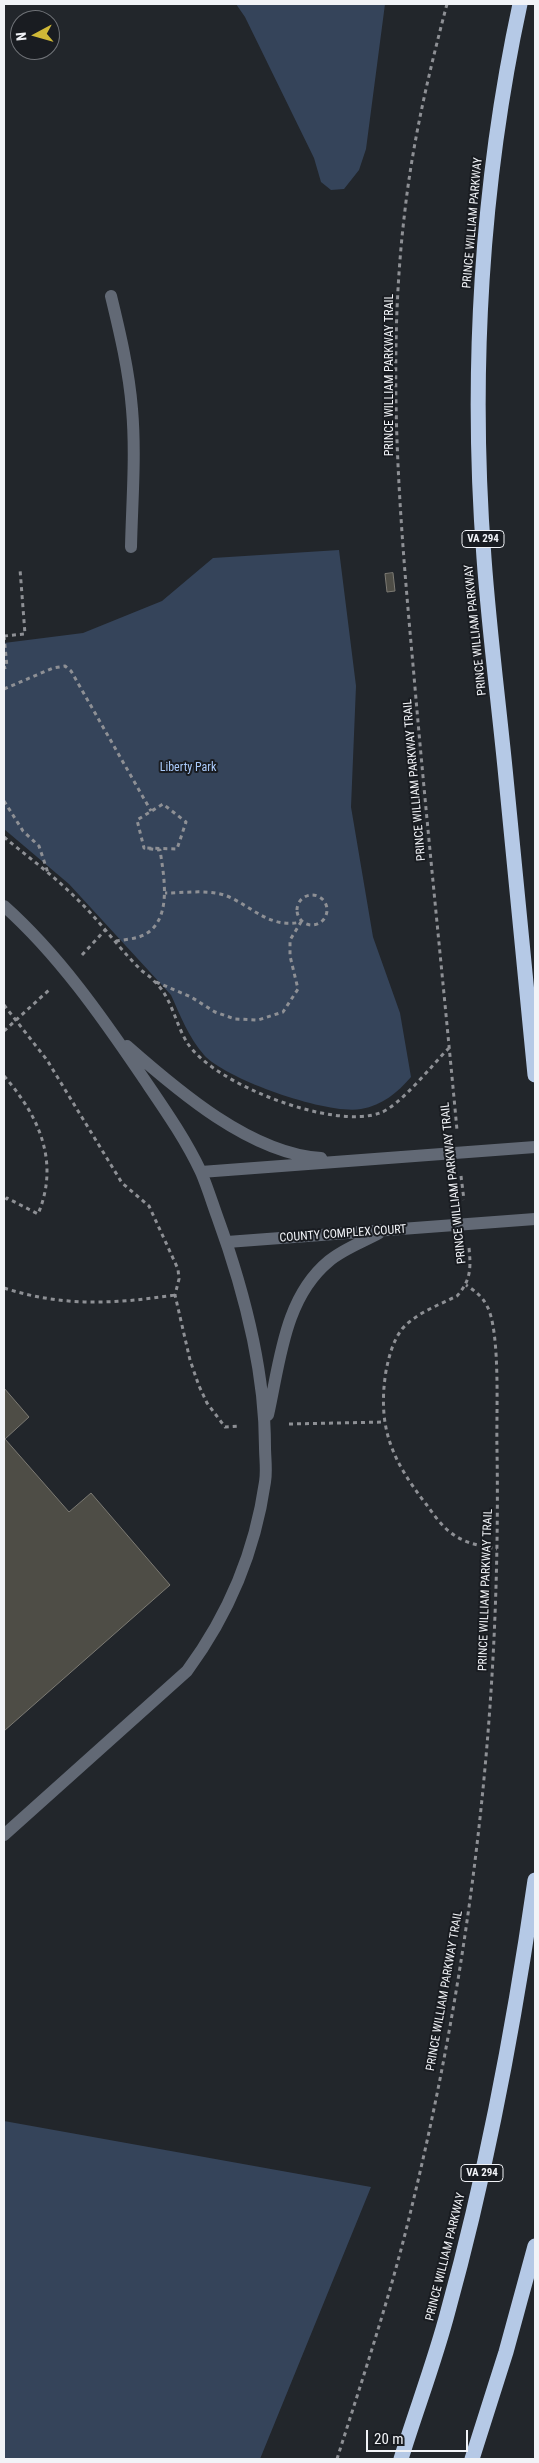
<!DOCTYPE html>
<style>
body{margin:0}
#map{position:relative;width:539px;height:2463px;overflow:hidden;background:#22262b;font-family:"Roboto Condensed",sans-serif}
canvas{display:block}
.frame{position:absolute;inset:0;border:5px solid #f1f3f7;pointer-events:none}
.north{position:absolute;left:10px;top:10px;width:50px;height:50px;box-sizing:border-box;background:#191c21;border:1px solid #6f7277;border-radius:50%;rotate:264deg;font-size:14px;font-weight:700;line-height:20px;text-align:center;color:#f1f3f7}
.north::after{content:'';display:block;margin:auto;width:18px;height:22px;background:#cfb837;clip-path:polygon(50% 0,100% 100%,50% 72%,0 100%)}
.scale{position:absolute;left:366px;top:2430px;width:102px;height:22px;box-sizing:border-box;border:2px solid #f1f3f7;border-top:0;padding-left:6px;font-size:15px;line-height:18px;white-space:nowrap;color:#f1f3f7;-webkit-text-stroke:4px #191c21;paint-order:stroke}
</style>
<div id="map">
<canvas width="539" height="2463"></canvas>
<div class="frame"></div>
<div class="north">N</div>
<div class="scale">20 m</div>
</div>
<script>
const g = document.querySelector('canvas').getContext('2d');
g.lineJoin = 'round';
function fill(path, color) { g.fillStyle = color; g.fill(path, 'evenodd'); }
function strokePath(path, color, width, dash) { g.strokeStyle = color; g.lineWidth = width; g.lineCap = dash ? 'butt' : 'round'; g.setLineDash(dash || []); g.stroke(path); }
function write(font, color, halo, rows, align = 'center') {
  g.font = font + ' "Roboto Condensed",sans-serif'; g.lineWidth = 4; g.setLineDash([]); g.textBaseline = 'middle'; g.strokeStyle = halo; g.fillStyle = color; for (const [text, x, y, turn = 0] of rows) {
    g.save(); g.translate(x, y); g.rotate((+turn || 0) * Math.PI / 180); g.textAlign = isNaN(turn) ? turn : align; if (halo) g.strokeText(text, 0, 0); g.fillText(text, 0, 0); g.restore();
  }
}
const green = new Path2D(`
 M236,4H385L366,149L359,170L344,189L331,190L321,182L314,158L245,17Z
 M339,550L356,686L351,807L373,937L400,1013L411,1077C397,1093 383,1105 361,1109C328,1115 227,1080 204,1055C189,1038 180,1015 171,995L69,884L4,829V643L83,633L162,601L213,558Z
 M4,2121L371,2187L260,2459H4Z`);
const building = new Path2D(`
 M393,573L395,591L387,592L385,574Z
 M4,1388L29,1417L5,1439L69,1512L91,1493L170,1585L4,1731Z`);
const path = new Path2D(`
 M447,4C429,72 413,140 405,210C386,365 400,522 414,676C427,828 443,979 457,1130
 M4,636L25,634L20,569
 M4,636L7,667L4,668
 M4,689L53,668L65,666L71,671L151,811
 M4,801L23,831L39,846L48,873
 M4,837C28,857 54,876 76,898C99,920 117,946 140,969C144,973 150,976 154,981C172,997 175,1024 188,1044C216,1085 333,1130 380,1113C400,1106 432,1065 449,1048
 M297 910a15 15 0 1 1 30 0a15 15 0 1 1-30 0Z
 M116,941C123,940 132,939 139,937C174,925 164,877 160,850L144,848L137,820L163,804L186,822L177,849L144,848
 M82,955L106,929
 M156,982L191,997L215,1012L235,1019L258,1020L283,1012L298,989L290,956V940L301,922C270,929 253,907 227,896C209,889 184,893 165,893
 M4,1005L47,1060L122,1183L149,1206L178,1269L179,1279L175,1295L190,1360L199,1386L207,1403L225,1427L240,1426
 M4,1031L49,990
 M4,1076C39,1116 60,1162 38,1214L7,1198L4,1203
 M461,1176L464,1200
 M469,1248C471,1268 471,1280 457,1296C439,1305 416,1313 402,1329C393,1341 389,1356 386,1371C377,1428 392,1460 426,1504C434,1515 443,1528 454,1535C467,1544 482,1546 497,1549
 M4,1288C63,1307 114,1304 175,1295
 M289,1424L383,1422
 M337,2459C363,2377 391,2294 411,2210C472,1961 501,1706 497,1450C496,1417 501,1332 487,1306C482,1296 475,1291 466,1285`);
const minor = new Path2D(`
 M111,296C120,333 129,371 132,409C136,455 132,501 131,547
 M4,906C58,954 102,1017 142,1076C163,1107 185,1138 201,1172C207,1186 212,1202 217,1216C244,1290 265,1369 265,1447C265,1458 267,1471 265,1482C255,1552 229,1614 187,1671L4,1835
 M127,1046C177,1090 251,1154 321,1158
 M201,1172L535,1147
 M227,1242L535,1219
 M268,1415C280,1362 284,1298 329,1261C343,1249 363,1242 379,1233`);
const highway = new Path2D(`
 M520,4C481,184 470,374 484,558C489,628 498,698 505,768C515,870 525,972 535,1075
 M401,2459C416,2410 435,2361 448,2311C487,2170 514,2026 535,1880
 M472,2459L506,2352L535,2246`);
const shields = [
 [483,539,42],
 [482,2173,42]
];
const shieldNames = [
 ["VA 294",483,539],
 ["VA 294",482,2173]
];
const streetNames = [
 ["PRINCE WILLIAM PARKWAY",473,223,-85],
 ["PRINCE WILLIAM PARKWAY TRAIL",390,375,-90],
 ["PRINCE WILLIAM PARKWAY",476,630,-96],
 ["PRINCE WILLIAM PARKWAY TRAIL",415,780,-95],
 ["PRINCE WILLIAM PARKWAY TRAIL",454,1183,-96],
 ["COUNTY COMPLEX COURT",343,1234,-4],
 ["PRINCE WILLIAM PARKWAY TRAIL",486,1590,-88],
 ["PRINCE WILLIAM PARKWAY TRAIL",445,1991,-80],
 ["PRINCE WILLIAM PARKWAY",446,2257,-76]
];
const parkNames = [
 ["Liberty Park",188,768]
];
fill(green, '#35445a');
fill(building, '#4e4d46');
strokePath(building, '#7c7a73', 1);
strokePath(path, '#8e9095', 3, [4, 4]);
strokePath(minor, '#626975', 12);
strokePath(highway, '#b5c9e6', 15);
for (const [x, y, w] of shields) { const box = new Path2D(); box.roundRect(x - w / 2, y - 8.5, w, 17, 4); g.fillStyle = '#191c21'; g.fill(box); strokePath(box, '#f1f3f7', 1); }
write('bold 11px', '#f1f3f7', null, shieldNames);
write('12px', '#f1f3f7', '#191c21', streetNames);
write('12px', '#abcbfb', '#191c21', parkNames);
</script>
